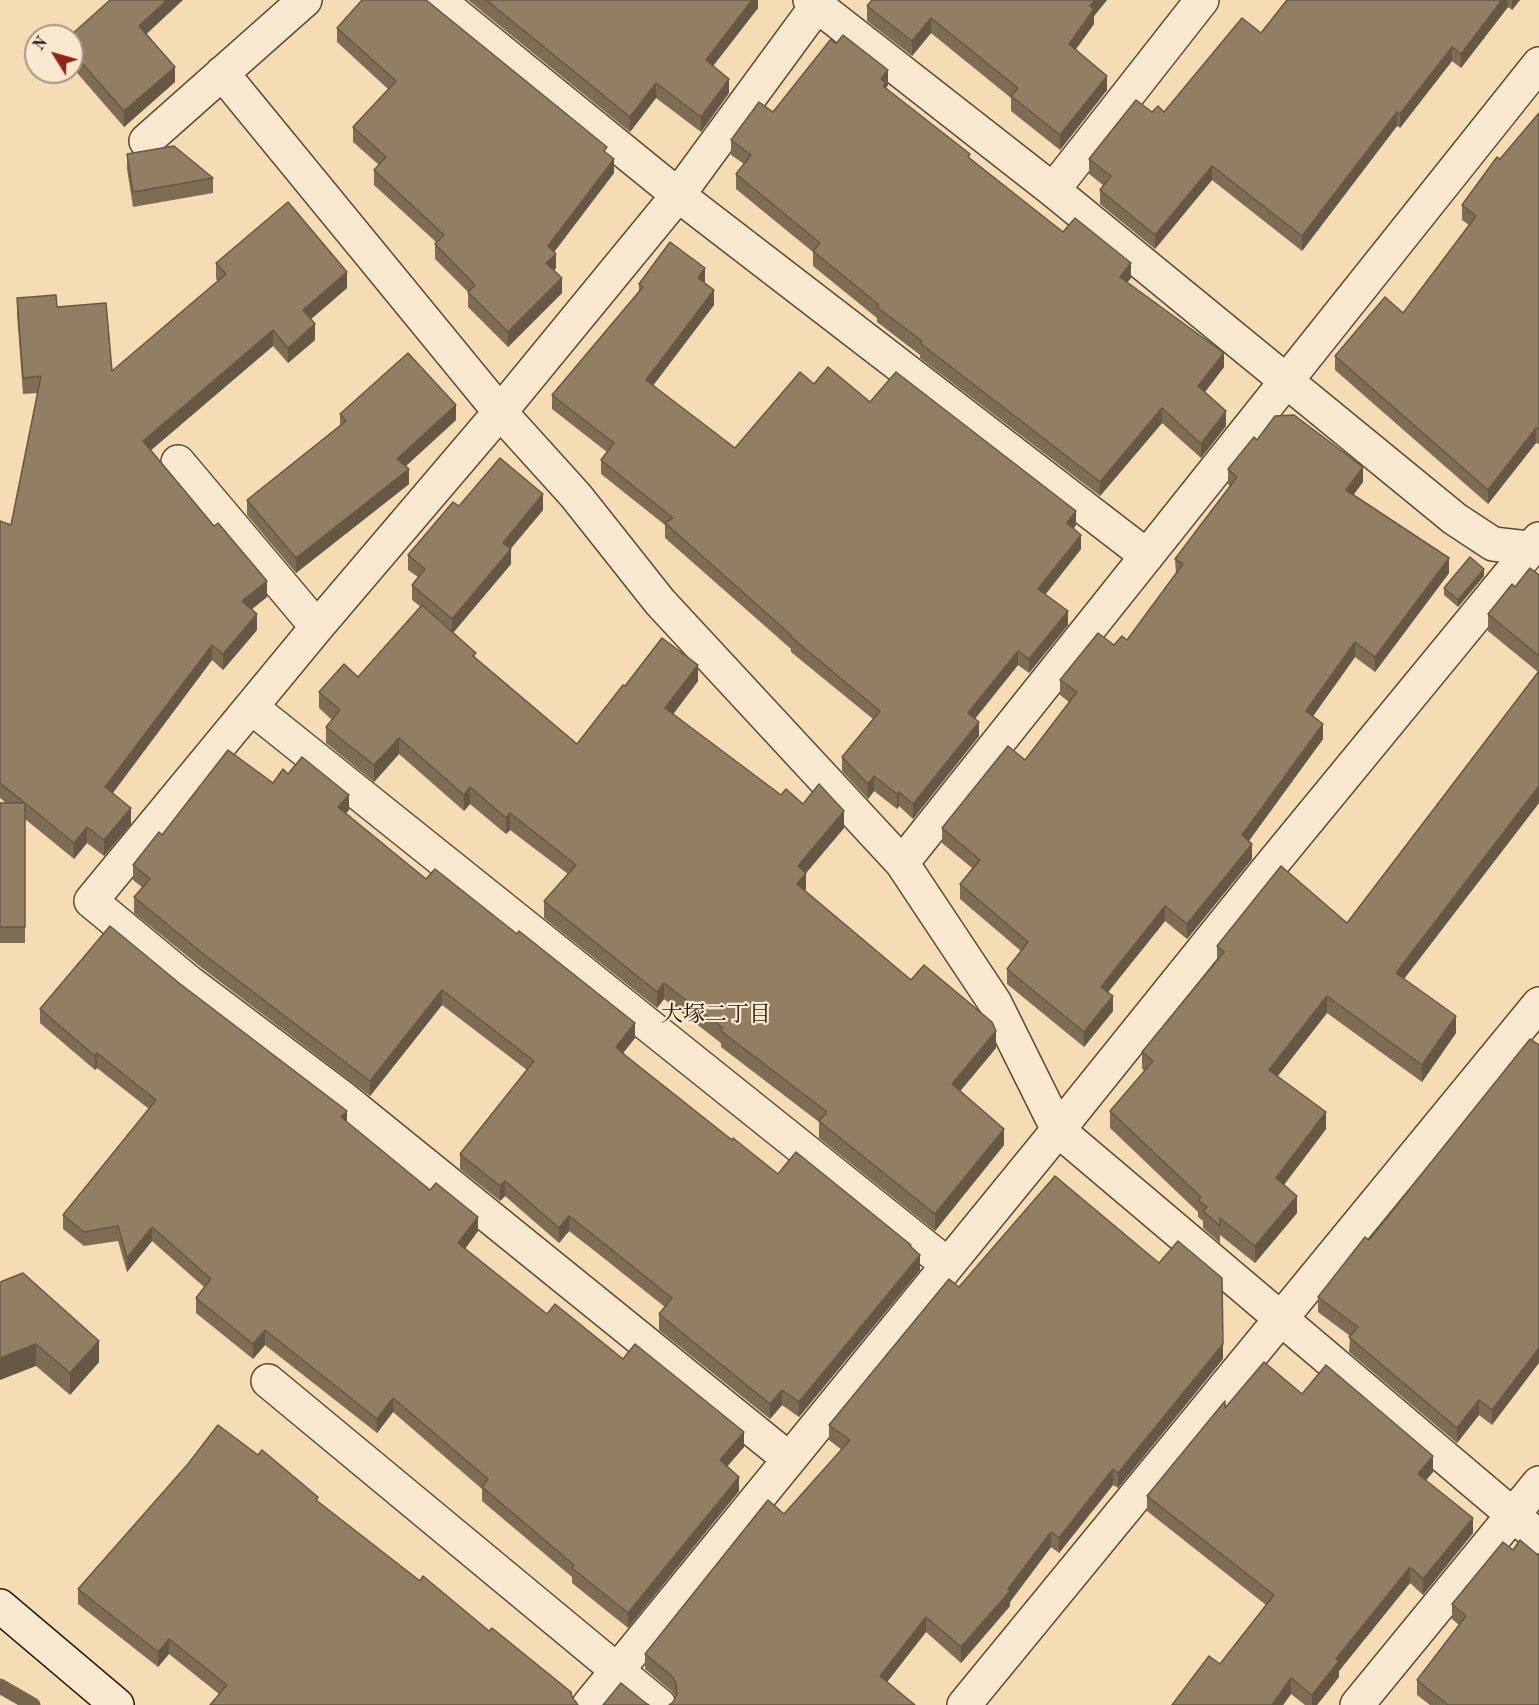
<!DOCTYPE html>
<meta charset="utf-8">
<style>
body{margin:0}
#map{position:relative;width:1539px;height:1705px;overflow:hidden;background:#f6dcb5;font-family:"Old Standard TT",serif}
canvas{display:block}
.north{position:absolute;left:24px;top:24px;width:60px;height:60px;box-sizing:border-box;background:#f9e8cf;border:2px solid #a59580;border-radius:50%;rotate:307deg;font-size:16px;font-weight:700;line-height:24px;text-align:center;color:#261809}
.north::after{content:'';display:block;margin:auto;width:21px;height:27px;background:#8f2418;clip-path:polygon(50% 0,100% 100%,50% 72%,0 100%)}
</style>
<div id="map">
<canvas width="1539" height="1705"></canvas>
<div class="north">N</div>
</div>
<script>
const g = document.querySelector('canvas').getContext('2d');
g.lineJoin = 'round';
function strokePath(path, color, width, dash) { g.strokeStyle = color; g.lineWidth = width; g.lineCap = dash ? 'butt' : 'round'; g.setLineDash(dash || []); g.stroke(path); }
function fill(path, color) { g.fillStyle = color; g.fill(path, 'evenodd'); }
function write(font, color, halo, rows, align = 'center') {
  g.font = font + ' "Old Standard TT","Noto Serif JP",serif'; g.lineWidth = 4.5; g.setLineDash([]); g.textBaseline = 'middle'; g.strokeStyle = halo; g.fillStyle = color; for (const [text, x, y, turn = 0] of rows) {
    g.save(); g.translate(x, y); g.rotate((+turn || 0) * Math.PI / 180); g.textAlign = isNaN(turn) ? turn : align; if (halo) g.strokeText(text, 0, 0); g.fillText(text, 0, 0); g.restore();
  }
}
const stream = new Path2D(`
 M0,1686L33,1705`);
const street = new Path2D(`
 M438,0L678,195L1147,556
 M810,0L1053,190L1455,519L1493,544L1539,549
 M222,73L500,412L576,496L660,602L902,863L995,1003L1058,1130L1539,1537
 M146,141L305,0
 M1053,190L1202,0
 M178,462L317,627
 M251,707L948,1265
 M902,863L1539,64
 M268,1381L659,1705
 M789,1459L344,1099L190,983L91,901L317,627L500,412L678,195L821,0
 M589,1705L1058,1130L1272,864L1539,539
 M964,1705L1539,1004
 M1357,1705L1539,1483`);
const secondary = new Path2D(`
 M0,1606L117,1705`);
const wall = new Path2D(`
 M468,0H758V8L713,66L729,93L701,132L656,98L630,132Z
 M872,0H1107L1094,16V24L1075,50L1107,90L1060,150L1011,111V98L931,33L912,56L867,21V6Z
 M1287,0H1520L1512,10L1508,7L1461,68L1452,61L1400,128L1397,126L1302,251L1212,180L1155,249L1100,204V190L1103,185L1089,174V159L1152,112H1164L1261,33Z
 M337,28L607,154L614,173L554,252L556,268L554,271L562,293L508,347L468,307V292L435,259V244L436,242L374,185V170L379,165L353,142V127L388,89L337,42Z
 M147,34L175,82L124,127L72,67V36Z
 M888,85L886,88L970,158L1063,232L1131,278L1127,282L1224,367L1205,392L1226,426L1201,458L1162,423L1100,496L920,358V355L877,322V318L813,266V252L736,189V174L744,164L731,155V140L773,112Z
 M1539,113V444L1536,443L1488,504L1335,370V356L1403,313L1469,225L1462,220V205L1500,159Z
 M127,154L213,178V193L133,207L127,169Z
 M216,263L347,288L311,319L315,340L288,363L273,346L151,450L267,597L252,609L257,630L223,670L212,660L113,793L131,824L104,856L87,843L74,859L25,819V943H0V803H6L0,798V521L11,525L38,393L23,394L17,314V298L57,307L112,371L218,281L216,279Z
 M704,283L714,305L652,386L735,448L814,384L870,402L1076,525L1074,528L1081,549L1046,594L1068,625L1029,673L1018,665L975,719L979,736L913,819L899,806L897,809L874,791L868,799L842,771V757L873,719L791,652V649L665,538V525L601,474V460L607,452L552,409V395L639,291V284Z
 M340,414L456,420L406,466L409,484L296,573L247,515V500L340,425Z
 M1257,440L1363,482L1353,495L1449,573L1375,672L1355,657L1313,716L1323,739L1249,841L1252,859L1187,939L1165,921L1108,992L1113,1011L1084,1047L1007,984V969L1021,951L960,899V884L972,868L942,843V828L1025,760L1069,702L1060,695V680L1114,645L1127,640L1176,574L1175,559L1230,486L1228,484V469Z
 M459,506L543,510L511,548V564L453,633L476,658L577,744L625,686L698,681L673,714L781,795L803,804L844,828L806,873V889L805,891L911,980L996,1048L960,1091L1004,1145L935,1231L819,1138V1122L721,1047V1043L664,999L657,1008L544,918V901L568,874L510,830L506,834L470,804L464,811L399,754L374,782L326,743V727L332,720L319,708V692L358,677L421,607L412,600V585L418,577L408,570V555Z
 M1539,575V803L1404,979L1456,1033L1422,1082L1327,1013L1278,1076L1326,1129L1284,1185L1297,1213L1255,1263L1220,1235V1243L1203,1228V1221L1198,1217V1212L1110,1128V1111L1145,1071L1142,1069V1052L1217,962V946L1347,923L1538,672L1488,631V614L1515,587Z
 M1484,576L1458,607L1444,595V588Z
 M288,774L349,810L346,813L426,879L635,1038L623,1053L732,1140L778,1174L911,1247L920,1270L799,1417L782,1405L770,1419L659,1330V1314L665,1307L596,1252L569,1231L559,1243L505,1196L500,1201L460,1169V1154L527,1070L442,1005L370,1096L202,968L134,913V897L143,888L133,880V865L162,835L273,783Z
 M40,1009L347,1122L478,1231L465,1249L547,1314L623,1359L744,1447L727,1466L739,1491L628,1628L572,1583V1577L482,1501V1489L393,1412L377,1433L265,1345L253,1359L196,1313V1298L204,1287L152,1241L127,1272L118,1241L84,1246L63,1229V1215L149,1109L97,1068L95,1070L40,1023Z
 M1530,1039L1492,1425L1479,1415L1457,1443L1349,1352L1350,1336L1318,1312V1297L1369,1240Z
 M0,1282L99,1362L70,1395L36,1366Z
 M959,1287L1223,1359L1118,1488L1113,1485L1059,1553L1051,1547L1010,1602V1606L961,1663L926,1632L887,1682L673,1702L676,1697L671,1691L645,1669V1654L784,1514L842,1450L829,1440V1425Z
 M1302,1394L1433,1472L1426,1480L1473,1533L1423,1595L1410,1583L1339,1671V1677L1317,1705H1305L1291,1694L1283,1705H1172L1220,1664L1266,1605L1147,1511V1496L1225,1408Z
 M318,1502L420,1581L571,1692L219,1694L169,1654L158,1667L78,1604V1589Z
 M1513,1550L1539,1705H1430L1417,1695V1680L1459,1625L1452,1619V1604Z`);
const shadedWall = new Path2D(`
 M167,0H183L139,41V26Z
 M752,0H758V8L706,75V60Z
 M1095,0H1107L1094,16V24L1069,59V44L1090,6Z
 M1502,0H1508V7L1461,68V54Z
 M1512,0H1520L1512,10Z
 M931,18V33L912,56V41Z
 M1452,47V61L1400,128V114Z
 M175,67V82L124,127V111Z
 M888,70V85L886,88L883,101L881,79Z
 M1107,76V90L1060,150V135Z
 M729,79V93L701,132V117Z
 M656,83V98L630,132V117Z
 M1397,112V126L1302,251V236Z
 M614,159V173L548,260V246Z
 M1212,166V180L1155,249V235Z
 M556,254V268L546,278V263Z
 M1131,263V278L1120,292V277Z
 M705,268V283L698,292V278Z
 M347,272V288L303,326V310Z
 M562,278V293L508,347V332Z
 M714,290V305L646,395V380Z
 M315,324V340L288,363V348Z
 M273,330V346L143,457V441Z
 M1224,353V367L1198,401V386Z
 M456,405V420L397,474V459Z
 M1162,408V423L1100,496V482Z
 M1226,411V426L1201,458V444Z
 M1536,428V443L1488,504V490Z
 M1363,467V482L1346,505V490Z
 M409,469V484L296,573V558Z
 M543,494V510L503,558V543Z
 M1076,511V525L1067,537V523Z
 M1081,535V549L1038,603V589Z
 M511,549V564L452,634V619Z
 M1449,558V573L1375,672V657Z
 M1484,569V576L1458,607V600Z
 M267,581V597L242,617V601Z
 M1068,611V625L1029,673V659Z
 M257,614V630L223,670V654Z
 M1355,642V657L1306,726V711Z
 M212,645V660L105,803V787Z
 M1018,651V665L968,727V713Z
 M698,665V681L665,725V708Z
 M979,722V736L913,819V804Z
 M1323,724V739L1242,850V835Z
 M399,738V754L374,782V765Z
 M874,776V791L868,799V784Z
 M1539,786V803L1396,989V973Z
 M470,787V804L464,811V795Z
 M899,792V806L897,809V794Z
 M349,795V810L338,822V807Z
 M131,808V824L104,856V840Z
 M844,811V828L806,873V889L797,900L798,866Z
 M510,813V830L506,834V818Z
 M87,827V843L74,859V843Z
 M1252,844V859L1187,939V924Z
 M1165,906V921L1101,1001V987Z
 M664,983V999L657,1008V992Z
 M442,990V1005L370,1096V1081Z
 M1113,996V1011L1084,1047V1032Z
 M1327,996V1013L1269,1087V1070Z
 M1456,1016V1033L1422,1082V1065Z
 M635,1023V1038L616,1062V1047Z
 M996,1031V1048L952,1101V1084Z
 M97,1053V1068L95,1070V1056Z
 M347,1111V1125L341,1117Z
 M1326,1112V1129L1276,1195V1178Z
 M1004,1129V1145L935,1231V1214Z
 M505,1181V1196L500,1201V1186Z
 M1297,1196V1213L1255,1263V1246Z
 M569,1216V1231L559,1243V1228Z
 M478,1217V1231L458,1258V1243Z
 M152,1227V1241L127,1272V1258Z
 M920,1255V1270L799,1417V1402Z
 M265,1330V1345L253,1359V1344Z
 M99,1341V1362L70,1395V1373Z
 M36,1344V1366L0,1380V1358Z
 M1223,1344V1359L1118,1488V1473Z
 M1539,1348V1363L1492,1425V1410Z
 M782,1390V1405L770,1419V1404Z
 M393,1398V1412L377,1433V1419Z
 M1479,1400V1415L1457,1443V1428Z
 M744,1432V1447L720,1475V1460Z
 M1433,1456V1472L1418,1490V1474Z
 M1113,1469V1485L1059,1553V1538Z
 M739,1477V1491L628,1628V1613Z
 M1473,1518V1533L1423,1595V1579Z
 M1051,1532V1547L1010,1602V1606L961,1663V1647L1008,1589Z
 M1410,1567V1583L1339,1671V1677L1317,1705H1312V1695L1336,1659Z
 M926,1617V1632L880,1691V1676Z
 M169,1639V1654L158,1667V1652Z
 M1291,1678V1694L1283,1705H1272Z`);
const building = new Path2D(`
 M110,0H167L139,26L175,67L124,111L72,52V36H70Z
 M362,0H426L607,147L604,151L614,159L548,246L556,254L546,263L562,278L508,332L468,292L475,285L435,244L444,235L374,170L386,157L353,127L396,81L337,28Z
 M486,0H752L706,60L729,79L701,117L656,83L630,117Z
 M872,0H1095L1090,6L1094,9L1069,44L1107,76L1060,135L1011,96L1018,88L931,18L912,41L867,6Z
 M1287,0H1502L1461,54L1452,47L1400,114L1397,112L1302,236L1212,166L1155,235L1100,190L1111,176L1089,159L1136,100L1152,112L1158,106L1164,112L1242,18L1261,33Z
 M843,35L888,70L881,79L886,83L883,86L970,154L968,157L1063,232L1075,218L1131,263L1120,277L1224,353L1198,386L1226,411L1201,444L1162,408L1100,482L920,343L922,341L877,307L879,305L813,251L820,243L736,174L751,155L731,140L759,102L773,112L831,39L836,44Z
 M1539,113V429L1536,428L1488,490L1335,356L1385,297L1403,313L1476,216L1462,205L1497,157L1500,159Z
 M174,146L213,178L133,192L127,154Z
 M288,202L347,272L303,310L315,324L288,348L273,330L143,441L214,526L218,523L267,581L242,601L257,614L223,654L212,645L105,787L131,808L104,840L87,827L74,843L25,803V927H0V803H25L0,783V521L11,525L41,376L23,378L17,298L56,295L57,307L106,303L112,371L226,274L216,263Z
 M670,242L705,268L698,278L714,290L646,380L735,448L800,372L814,384L828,367L870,402L896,372L1076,511L1067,523L1081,535L1038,589L1068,611L1029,659L1018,651L968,713L979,722L913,804L899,792L897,794L874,776L868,784L842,757L880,711L791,637L792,636L665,523L673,518L601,460L614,443L552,395L643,287L639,284Z
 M408,353L456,405L397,459L409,469L296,558L247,500L346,421L340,414Z
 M1294,415L1363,467L1346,490L1449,558L1375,657L1355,642L1306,711L1323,724L1242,835L1252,844L1187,924L1165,906L1101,987L1113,996L1084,1032L1007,969L1028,942L960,884L980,860L942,828L1008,746L1025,760L1077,692L1060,680L1098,633L1114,645L1122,636L1127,640L1183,564L1175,559L1237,477L1228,469L1254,437L1257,440L1275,416Z
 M500,458L543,494L503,543L511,549L452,619L412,585L425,569L408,555L453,502L459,506Z
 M1470,557L1484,569L1458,600L1444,588Z
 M1530,568L1539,575V656L1488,614L1512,584L1515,587Z
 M422,605L476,653L473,656L577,744L623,685L625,686L662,638L698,665L665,708L781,795L786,789L803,804L819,784L844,811L798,866L806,873L797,884L911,980L924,965L992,1022L996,1031L952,1084L1004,1129L935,1214L819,1121L827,1112L721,1031L723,1028L664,983L657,992L544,901L576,865L510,813L506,818L470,787L464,795L399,738L374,765L326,727L340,710L319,692L344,664L358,677Z
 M1539,671V786L1396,973L1456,1016L1422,1065L1327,996L1269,1070L1326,1112L1276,1178L1297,1196L1255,1246L1220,1218V1226L1203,1211L1207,1207L1198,1200L1201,1197L1110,1111L1153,1061L1142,1052L1224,952L1217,946L1281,866L1347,923Z
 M228,750L273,783L283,769L288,774L302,757L349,795L338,807L426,879L435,869L517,934L519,931L635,1023L616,1047L626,1056L732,1140L733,1138L778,1174L796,1152L911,1245L910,1246L920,1255L799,1402L782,1390L770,1404L659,1314L672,1298L596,1237L569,1216L559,1228L505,1181L500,1186L460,1154L534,1061L442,990L370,1081L202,953L134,897L150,879L133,865L159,832L162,835Z
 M110,926L179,983L347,1111L341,1117L430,1190L436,1183L478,1217L458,1243L547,1314L555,1304L623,1359L635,1344L744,1432L720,1460L739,1477L628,1613L572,1568L574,1565L482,1487L488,1479L393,1398L377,1419L265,1330L253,1344L196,1298L211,1279L152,1227L127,1258L118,1226L84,1232L63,1215L156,1100L97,1053L95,1056L40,1009Z
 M1530,1039L1539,1045V1348L1492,1410L1479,1400L1457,1428L1349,1337L1358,1327L1318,1297L1365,1237L1369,1240Z
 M1055,1176L1159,1263L1178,1241L1222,1278L1223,1344L1118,1473L1113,1469L1059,1538L1051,1532L1008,1589L1010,1591L961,1647L926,1617L880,1676L915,1705H669L673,1702L677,1694L676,1683L671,1675L645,1654L768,1500L784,1514L850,1440L829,1425L949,1279L959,1287Z
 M23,1273L99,1341L70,1373L36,1344L0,1358V1282Z
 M1264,1362L1302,1394L1326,1365L1433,1456L1418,1474L1473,1518L1423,1579L1410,1567L1336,1659L1339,1661L1312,1695L1291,1678L1272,1705H1172L1209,1656L1220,1664L1274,1595L1147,1496L1225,1401V1408Z
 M218,1425L258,1455L262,1450L318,1497L316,1500L420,1581L423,1576L489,1631L492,1628L571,1692L572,1697L578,1705H210L227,1685L169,1639L158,1652L78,1589L188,1464Z
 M1520,1540L1539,1556V1705H1448L1417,1680L1466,1616L1452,1604L1503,1542L1513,1550Z
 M621,1683L647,1704L649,1705H603Z`);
const neighbourhoodNames = [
 ["大塚二丁目",716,1015]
];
strokePath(stream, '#78654d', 15);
strokePath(street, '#5a4934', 36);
strokePath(secondary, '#261809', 36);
strokePath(street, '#f9e8cf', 33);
strokePath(secondary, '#f9e8cf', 33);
fill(wall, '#7e6c54');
fill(shadedWall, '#665845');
fill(building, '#927e62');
strokePath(building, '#665845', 1.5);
write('22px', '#261809', '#f9e8cf', neighbourhoodNames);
</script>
